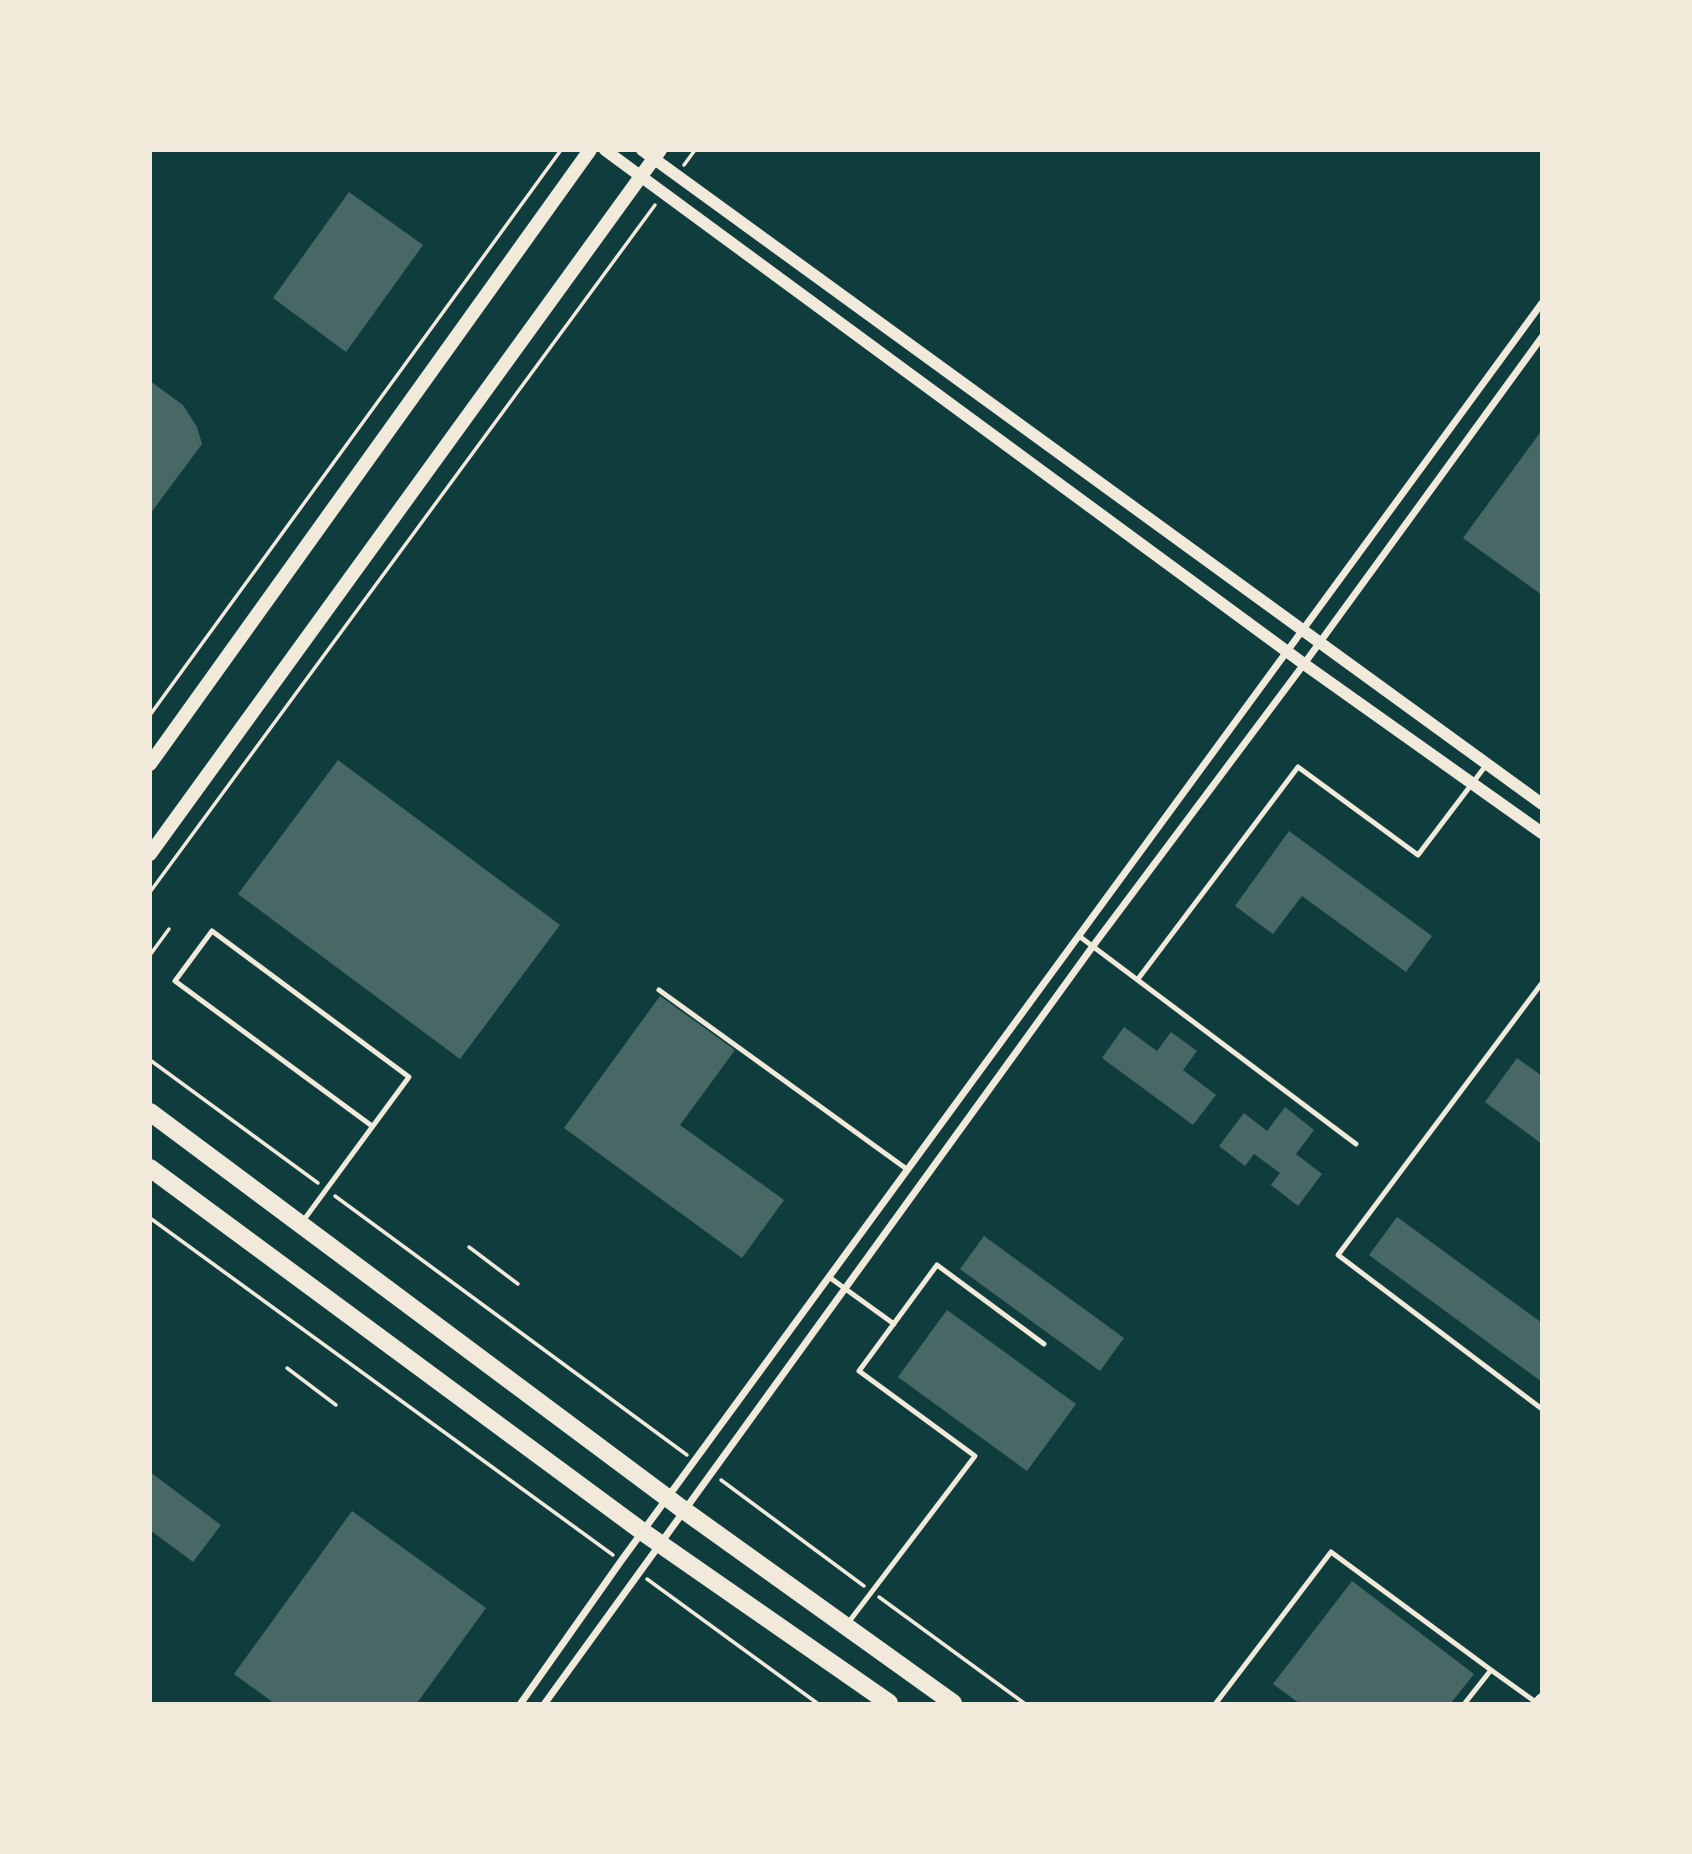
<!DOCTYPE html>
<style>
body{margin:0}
#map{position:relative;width:1692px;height:1854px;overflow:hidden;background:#0f3d3e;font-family:Manrope,sans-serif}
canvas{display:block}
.frame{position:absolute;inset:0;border:152px solid #f1e9da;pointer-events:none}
</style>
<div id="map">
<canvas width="1692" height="1854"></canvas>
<div class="frame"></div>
</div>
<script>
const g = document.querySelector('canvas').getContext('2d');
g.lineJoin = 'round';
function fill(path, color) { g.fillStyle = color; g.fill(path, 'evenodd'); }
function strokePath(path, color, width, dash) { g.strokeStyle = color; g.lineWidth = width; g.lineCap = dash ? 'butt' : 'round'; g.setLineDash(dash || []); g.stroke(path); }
const building = new Path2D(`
 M349,192L423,245L346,352L273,298Z
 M150,381L183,405L197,427L202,444L150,514Z
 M1542,430V595L1463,538Z
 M338,760L560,925L460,1059L238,894Z
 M1289,831L1432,936L1406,972L1302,896L1273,934L1235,906Z
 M660,996L735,1050L680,1125L784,1200L742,1258L564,1128Z
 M1124,1027L1157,1051L1171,1032L1197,1051L1183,1070L1216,1095L1193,1125L1102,1058Z
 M1517,1058L1542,1076V1144L1485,1102Z
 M1285,1107L1314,1130L1296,1154L1322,1174L1298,1206L1271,1185L1280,1173L1254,1154L1245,1166L1219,1146L1244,1113L1267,1131Z
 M1397,1217L1542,1323V1382L1369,1255Z
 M984,1236L1124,1338L1100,1371L960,1269Z
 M947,1310L1076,1404L1027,1471L898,1377Z
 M150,1472L221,1525L193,1562L150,1530Z
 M352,1511L486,1608L417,1703H274L234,1674Z
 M1352,1581L1474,1674L1451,1703H1299L1273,1684Z`);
const path = new Path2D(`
 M684,165L695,150
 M150,715L561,150
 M150,892L655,205
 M150,955L169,929
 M150,1060L318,1183
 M335,1196L687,1455
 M150,1218L613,1555
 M469,1247L518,1284
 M287,1368L336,1405
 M721,1480L864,1586
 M647,1579L817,1703
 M879,1597L1024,1703`);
const service = new Path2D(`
 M1079,936L1356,1144
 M1138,979L1298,767L1418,855L1487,764
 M1542,983L1338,1255L1542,1409
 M659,990L908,1170
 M303,1221L409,1077L212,931L175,981L372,1126
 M829,1277L894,1324
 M848,1623L975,1456L859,1371L937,1265L1044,1344
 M1491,1670L1537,1703
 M1216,1703L1331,1552L1491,1670L1465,1703`);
const minor = new Path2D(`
 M521,1703L621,1561L1542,303
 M545,1703L1093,946L1304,664L1542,337`);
const tertiary = new Path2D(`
 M605,150L1304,664L1542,833
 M642,150L1542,804
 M1538,1703L1542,1699`);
const secondary = new Path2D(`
 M150,764L590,150
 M150,854L660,150`);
const primary = new Path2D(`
 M150,1112L685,1511L953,1703
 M150,1168L643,1532L889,1703`);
fill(building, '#486865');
strokePath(path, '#f1e9da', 3.5);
strokePath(service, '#f1e9da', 5);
strokePath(minor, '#f1e9da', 7);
strokePath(tertiary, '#f1e9da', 12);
strokePath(secondary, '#f1e9da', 14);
strokePath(primary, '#f1e9da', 18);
</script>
